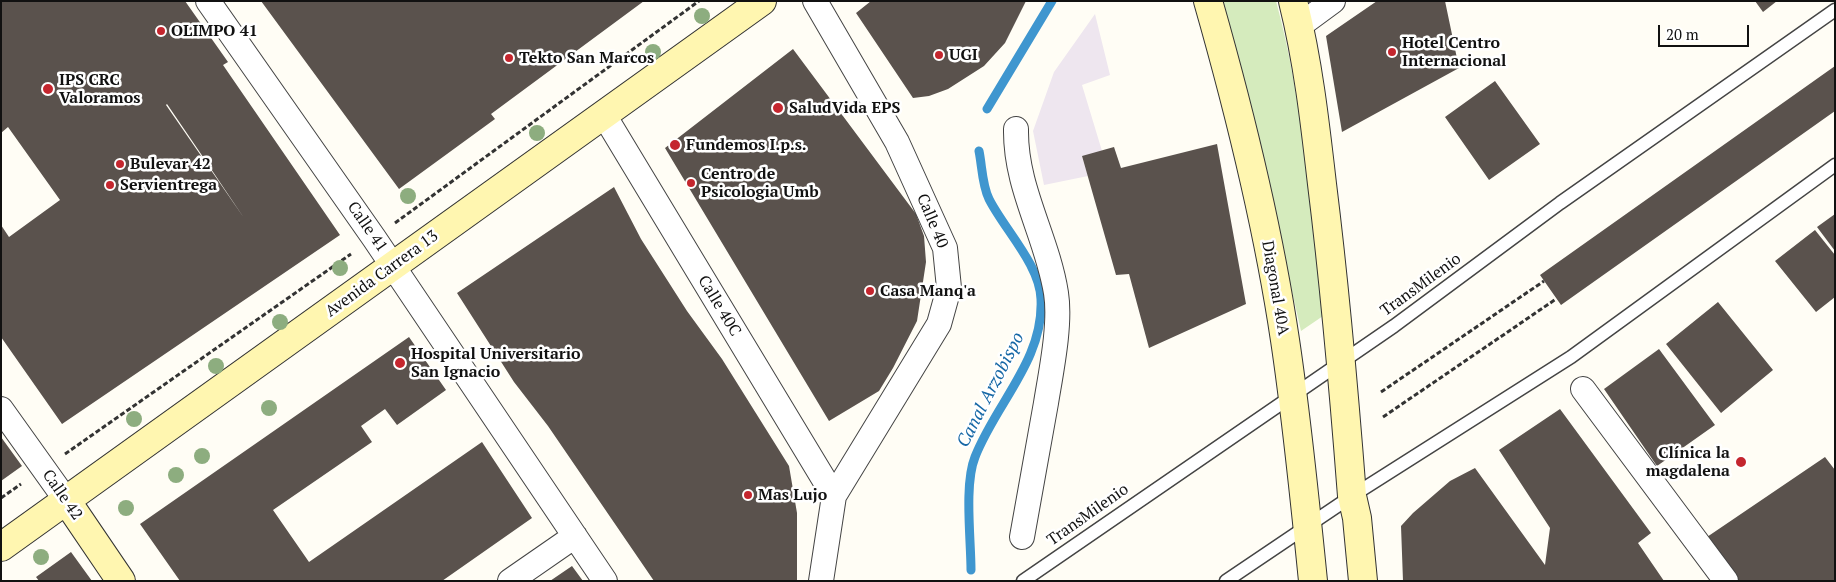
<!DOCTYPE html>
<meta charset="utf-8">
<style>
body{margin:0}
#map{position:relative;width:1836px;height:582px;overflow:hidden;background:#fffdf5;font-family:"PT Serif",serif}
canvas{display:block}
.frame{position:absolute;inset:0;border:2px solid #111;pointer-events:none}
.scale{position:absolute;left:1658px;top:25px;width:91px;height:22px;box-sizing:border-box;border:2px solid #111;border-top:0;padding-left:6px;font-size:15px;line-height:18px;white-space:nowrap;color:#111;-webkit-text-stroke:4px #fff;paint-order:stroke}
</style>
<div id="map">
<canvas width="1836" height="582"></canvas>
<div class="frame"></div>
<div class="scale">20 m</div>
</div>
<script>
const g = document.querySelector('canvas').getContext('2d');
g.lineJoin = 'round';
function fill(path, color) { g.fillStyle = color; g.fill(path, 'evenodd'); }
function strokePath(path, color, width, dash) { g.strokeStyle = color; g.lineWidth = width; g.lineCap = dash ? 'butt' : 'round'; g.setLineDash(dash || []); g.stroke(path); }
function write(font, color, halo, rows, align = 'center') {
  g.font = font + ' "PT Serif",serif'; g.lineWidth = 5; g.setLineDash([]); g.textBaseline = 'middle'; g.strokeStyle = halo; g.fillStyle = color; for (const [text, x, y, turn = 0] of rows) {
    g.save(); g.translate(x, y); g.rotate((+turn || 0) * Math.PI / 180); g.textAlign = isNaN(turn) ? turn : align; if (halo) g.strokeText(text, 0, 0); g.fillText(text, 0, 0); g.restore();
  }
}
const industrial = new Path2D(`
 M1095,14L1110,75L1082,85L1102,151L1082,157L1088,176L1044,185L1033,131L1054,72Z`);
const green = new Path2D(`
 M1223,1H1276C1304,103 1310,212 1323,316L1301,331L1245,85Z`);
const stream = new Path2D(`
 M987,109L1052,1
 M971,570C971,540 964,484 975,457C996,403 1044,360 1041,299C1040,265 1004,229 989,199C982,185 982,165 979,151`);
const building = new Path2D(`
 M1,1H185L228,62L223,65L340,235L62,424L1,337V225L9,237L60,200L8,127L1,133ZM167,104L199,151L244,218L166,105Z
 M261,1H644L491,114L495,119L399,189Z
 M871,1H1026L1005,43L984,66L948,89L929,96L913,98L856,13Z
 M1377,1H1445L1459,68L1342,132L1326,36Z
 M1755,1H1777L1763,12Z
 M793,49L916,214L924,236L926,262L917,321L893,368L879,391L829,421L665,148Z
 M1835,66V111L1561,305L1540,275Z
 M1495,81L1540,144L1489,180L1445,117Z
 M1217,144L1246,304L1149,348L1129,274L1116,275L1082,156L1114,147L1121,168Z
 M614,187L641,239L687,311L722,359L789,466L797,513V581H654L548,426L514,382L457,293Z
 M1835,214V251L1817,227Z
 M1815,230L1835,255V297L1816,312L1775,261Z
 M1718,302L1773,370L1721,413L1666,344Z
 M409,337L446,390L397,425L385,409L361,426L372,442L273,510L309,562L482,442L532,518L442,581H180L140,524Z
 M1659,349L1715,425L1657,466L1604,389Z
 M1560,409L1651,533L1638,543L1664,581H1403L1401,526L1413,513L1450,481L1475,468L1545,565L1550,528L1499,450Z
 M1,437L22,466L1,481Z
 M1825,457L1835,470V581H1738L1707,537Z
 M71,552L92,581H39L36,577Z
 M572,566L583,581H550Z`);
const path = new Path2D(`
 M395,223L699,1
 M1381,392L1544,281
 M1383,417L1556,299
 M65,454L351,254
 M1,498L21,484`);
const lane = new Path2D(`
 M1023,581L1394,326L1560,203L1835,10
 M1226,581L1352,496L1571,357L1835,165`);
const street = new Path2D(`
 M208,1L374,238L605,581
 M815,1L897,142L945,248L949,288L939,324L834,496L821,581
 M1299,26L1333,1
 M604,115L834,496
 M1016,129C1015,188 1047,236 1056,293C1061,324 1051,372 1046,403C1038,448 1030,492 1022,537
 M1583,389L1726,581
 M1,409L66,500
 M510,581L575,536`);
const secondary = new Path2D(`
 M1208,1C1240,113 1268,226 1285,340C1297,420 1305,501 1313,581
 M1293,1C1308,61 1315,123 1322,184C1335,288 1344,392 1352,496L1357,518L1363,581
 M66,500L121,581
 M1,547L762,1`);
const trees = [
 [702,16],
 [653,52],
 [537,133],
 [408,196],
 [340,268],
 [280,322],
 [216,366],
 [269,408],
 [134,419],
 [202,456],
 [176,475],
 [126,508],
 [41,557]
];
const markers = [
 [161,31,5,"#c4262e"],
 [1392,52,5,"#c4262e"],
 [939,55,5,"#c4262e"],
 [509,58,5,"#c4262e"],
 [48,89,6,"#c4262e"],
 [778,108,6,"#c4262e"],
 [675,145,6,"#c4262e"],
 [120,164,5,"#c4262e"],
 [691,183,5,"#c4262e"],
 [110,185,5,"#c4262e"],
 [870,291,5,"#c4262e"],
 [400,363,6,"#c4262e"],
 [1741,462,6,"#c4262e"],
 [748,495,5,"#c4262e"]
];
const poiNames = [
 ["OLIMPO 41",171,31],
 ["Hotel Centro",1402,43],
 ["Internacional",1402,61],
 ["UGI",949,55],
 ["Tekto San Marcos",519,58],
 ["IPS CRC",59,80],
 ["Valoramos",59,98],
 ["SaludVida EPS",789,108],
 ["Fundemos I.p.s.",686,145],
 ["Bulevar 42",130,164],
 ["Centro de",701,174],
 ["Psicologia Umb",701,192],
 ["Servientrega",120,185],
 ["Casa Manq'a",880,291],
 ["Hospital Universitario",411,354],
 ["San Ignacio",411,372],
 ["Clínica la",1730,453,"right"],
 ["magdalena",1730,471,"right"],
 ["Mas Lujo",758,495]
];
const streetNames = [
 ["Calle 40",932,221,67],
 ["Calle 41",367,227,55],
 ["Avenida Carrera 13",382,274,-36],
 ["TransMilenio",1421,285,-36],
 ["Diagonal 40A",1275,288,80],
 ["Calle 40C",719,306,59],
 ["Calle 42",62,495,55],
 ["TransMilenio",1088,515,-35]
];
const waterNames = [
 ["Canal Arzobispo",991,390,-63]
];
fill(industrial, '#eee6ef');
fill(green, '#d5ebbd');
strokePath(stream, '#3f96cf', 9);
fill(building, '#5a524d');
strokePath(lane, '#444', 15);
strokePath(street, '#444', 26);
strokePath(secondary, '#333', 30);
strokePath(path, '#333', 3, [5, 2.5]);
strokePath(lane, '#fff', 12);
strokePath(street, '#fff', 24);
strokePath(secondary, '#fff6b0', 28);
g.fillStyle = '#8dad7f';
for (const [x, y] of trees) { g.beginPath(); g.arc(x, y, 8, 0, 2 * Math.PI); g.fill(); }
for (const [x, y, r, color] of markers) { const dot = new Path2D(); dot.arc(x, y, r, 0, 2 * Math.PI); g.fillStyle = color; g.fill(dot); strokePath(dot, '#fff', 2); }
write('bold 16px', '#111', '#fff', poiNames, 'left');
write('16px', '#111', '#fff', streetNames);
write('italic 18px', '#1768a6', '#fff', waterNames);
</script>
